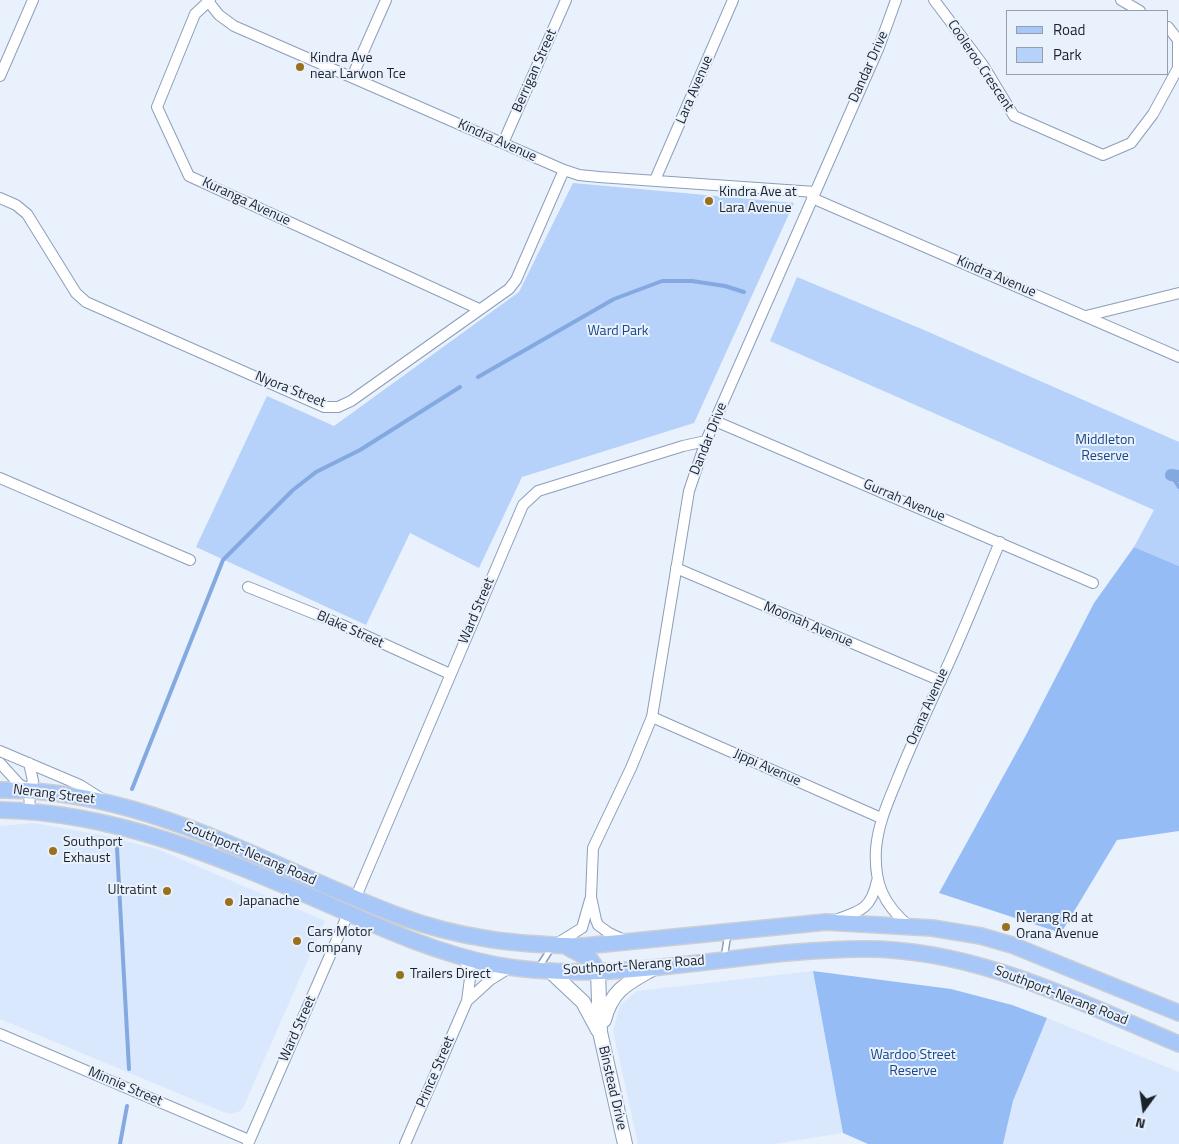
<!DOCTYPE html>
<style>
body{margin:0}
#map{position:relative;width:1179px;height:1144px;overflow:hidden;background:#e9f1fd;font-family:"Titillium Web",sans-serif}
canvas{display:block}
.legend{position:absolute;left:1006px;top:10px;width:162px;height:65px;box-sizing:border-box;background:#e9f1fd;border:1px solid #979ea9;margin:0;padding:6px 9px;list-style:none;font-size:15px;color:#1b222c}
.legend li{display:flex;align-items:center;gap:10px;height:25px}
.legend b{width:25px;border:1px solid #979ea9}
.north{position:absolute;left:1119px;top:1084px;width:50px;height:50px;-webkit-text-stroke:4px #e9f1fd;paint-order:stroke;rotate:194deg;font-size:14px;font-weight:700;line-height:20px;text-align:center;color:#1b222c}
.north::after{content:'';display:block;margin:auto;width:18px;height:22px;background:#1b222c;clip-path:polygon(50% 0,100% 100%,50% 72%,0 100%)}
</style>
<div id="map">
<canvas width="1179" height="1144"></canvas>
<ul class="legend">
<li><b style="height:6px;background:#a6c7f8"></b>Road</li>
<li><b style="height:14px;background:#b6d1fa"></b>Park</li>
</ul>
<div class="north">N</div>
</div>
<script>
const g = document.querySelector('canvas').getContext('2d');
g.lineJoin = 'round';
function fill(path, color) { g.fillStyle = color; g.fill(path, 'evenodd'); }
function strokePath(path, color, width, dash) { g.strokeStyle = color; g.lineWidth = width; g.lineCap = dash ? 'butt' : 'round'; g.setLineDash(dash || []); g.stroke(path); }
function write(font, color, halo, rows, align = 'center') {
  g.font = font + ' "Titillium Web",sans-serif'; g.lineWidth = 4; g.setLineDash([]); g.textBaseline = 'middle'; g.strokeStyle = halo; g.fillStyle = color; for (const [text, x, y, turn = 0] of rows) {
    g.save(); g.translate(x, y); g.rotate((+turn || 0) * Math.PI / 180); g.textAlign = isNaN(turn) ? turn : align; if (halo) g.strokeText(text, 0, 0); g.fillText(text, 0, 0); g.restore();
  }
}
const built = new Path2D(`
 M34,823L106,836L157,849L325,921L242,1110L232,1114L223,1112L0,1019V826Z
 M813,971L843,1133L773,1144H638L613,1031L620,1005L637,991Z
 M1047,1018L1179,1072V1144H1003L1013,1101Z`);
const green = new Path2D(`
 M573,183L794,203L694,423L522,477L479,568L410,533L366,625L196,547L267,396L334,426L519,292Z
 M797,277L924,330L1179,442V566L1134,547L1154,510L770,341Z`);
const forest = new Path2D(`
 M1134,547L1179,566V831L1117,840L1061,933L939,893L1026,735L1094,603Z
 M813,971L951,989L1012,1005L1047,1018L1013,1101L1003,1144H868L843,1133Z`);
const stream = new Path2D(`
 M478,377L614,299L662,281H692L725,286L744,292
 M1171,475L1179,487
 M132,789L223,560L293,490L316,472L360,450L460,387
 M117,848L129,1069
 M120,1144L127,1106`);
const canal = new Path2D(`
 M1171,475L1179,476`);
const lane = new Path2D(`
 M724,959L728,933
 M539,967L552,947`);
const street = new Path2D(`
 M207,0L219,15L234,26L564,170L579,175L599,177L815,192
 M210,0L195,14L157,107L189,176L479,309
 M934,0L983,65L1014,116L1103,155L1131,143L1153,114L1178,68V40L1168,27
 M1121,0L1140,11
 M0,76L33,0
 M352,77L386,0
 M503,143L566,0
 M655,180L733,0
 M0,198L16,205L27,214L76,293L86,302L324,407H338L351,401L509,289L516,280L564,170
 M812,198L1179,357
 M1086,316L1179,293
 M715,421L1093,583
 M0,478L190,560
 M676,568L941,681
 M248,587L340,624L450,674
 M652,717L881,818
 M0,751L80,785L102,799
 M0,763L19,784L29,790
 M29,763L33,781L29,790L30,811
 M355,899L523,505L538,491L683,446L706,441
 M835,920C861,911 871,909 877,881
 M909,926C883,904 874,883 876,849C878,824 888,802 897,780C910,747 925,715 940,682C962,636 980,589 1000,542
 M626,941L609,933L598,925L596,920L591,897L593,848L631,768L652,717L689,491L706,441L879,47L896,0
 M553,946L582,928L590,900
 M467,1001L490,980L511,967
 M0,1034L249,1140
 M248,1144L348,914
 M405,1144L467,1001L471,971L462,957`);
const secondary = new Path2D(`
 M550,971L583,1002L598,1030
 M598,971L600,1032L625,1144
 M604,1020C612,989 628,983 654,968`);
const primary = new Path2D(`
 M0,790C143,788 269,867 399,916C461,939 518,945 584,946L826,922L932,928L981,936L1012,945L1179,1013
 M0,810C115,812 219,857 323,902C379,927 435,953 496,965C617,987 741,949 863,949C975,948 1078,1002 1179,1044
 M569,948L590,959L598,971`);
const markers = [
 [300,67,5,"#99711d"],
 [709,201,5,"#99711d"],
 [53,851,5,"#99711d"],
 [167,891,5,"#99711d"],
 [229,902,5,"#99711d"],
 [1006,927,5,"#99711d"],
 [297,941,5,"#99711d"],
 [400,975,5,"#99711d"]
];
const poiNames = [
 ["Kindra Ave",310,59],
 ["near Larwon Tce",310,75],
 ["Kindra Ave at",719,193],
 ["Lara Avenue",719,209],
 ["Southport",63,843],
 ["Exhaust",63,859],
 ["Ultratint",157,891,"right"],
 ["Japanache",239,902],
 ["Nerang Rd at",1016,919],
 ["Orana Avenue",1016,935],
 ["Cars Motor",307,933],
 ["Company",307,949],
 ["Trailers Direct",410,975]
];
const streetNames = [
 ["Cooleroo Crescent",980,66,56],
 ["Dandar Drive",869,67,-66],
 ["Berrigan Street",535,71,-66],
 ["Lara Avenue",695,90,-67],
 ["Kindra Avenue",497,141,24],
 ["Kuranga Avenue",246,202,25],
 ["Kindra Avenue",996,277,23],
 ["Nyora Street",290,390,22],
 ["Dandar Drive",709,439,-68],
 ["Gurrah Avenue",904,501,23],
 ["Ward Street",477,611,-67],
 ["Moonah Avenue",808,625,23],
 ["Blake Street",350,630,24],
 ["Orana Avenue",928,707,-66],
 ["Jippi Avenue",767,768,24],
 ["Nerang Street",54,795,7],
 ["Southport-Nerang Road",250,854,23],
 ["Southport-Nerang Road",634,966,-4],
 ["Southport-Nerang Road",1061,996,21],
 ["Ward Street",298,1029,-66],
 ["Prince Street",436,1072,-67],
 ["Minnie Street",125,1087,23],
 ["Binstead Drive",612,1088,77]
];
const parkNames = [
 ["Ward Park",618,332],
 ["Middleton",1105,441],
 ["Reserve",1105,457],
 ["Wardoo Street",913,1056],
 ["Reserve",913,1072]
];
fill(built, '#d9e8fd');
fill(green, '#b6d1fa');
fill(forest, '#96bcf6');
strokePath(stream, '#84a9e1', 4);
strokePath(canal, '#84a9e1', 12);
strokePath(lane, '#8c9eba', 8);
strokePath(street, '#8c9eba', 12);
strokePath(secondary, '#8c9eba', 16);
strokePath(primary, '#cdced1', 18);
strokePath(lane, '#fff', 5);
strokePath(street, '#fff', 10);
strokePath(secondary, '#fff', 14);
strokePath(primary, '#a6c7f8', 15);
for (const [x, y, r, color] of markers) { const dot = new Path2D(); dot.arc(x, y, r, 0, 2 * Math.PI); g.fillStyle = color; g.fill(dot); strokePath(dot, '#e9f1fd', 2); }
write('14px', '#1b222c', '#e9f1fd', poiNames, 'left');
write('14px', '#1b222c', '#e9f1fd', streetNames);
write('14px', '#194789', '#e9f1fd', parkNames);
</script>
